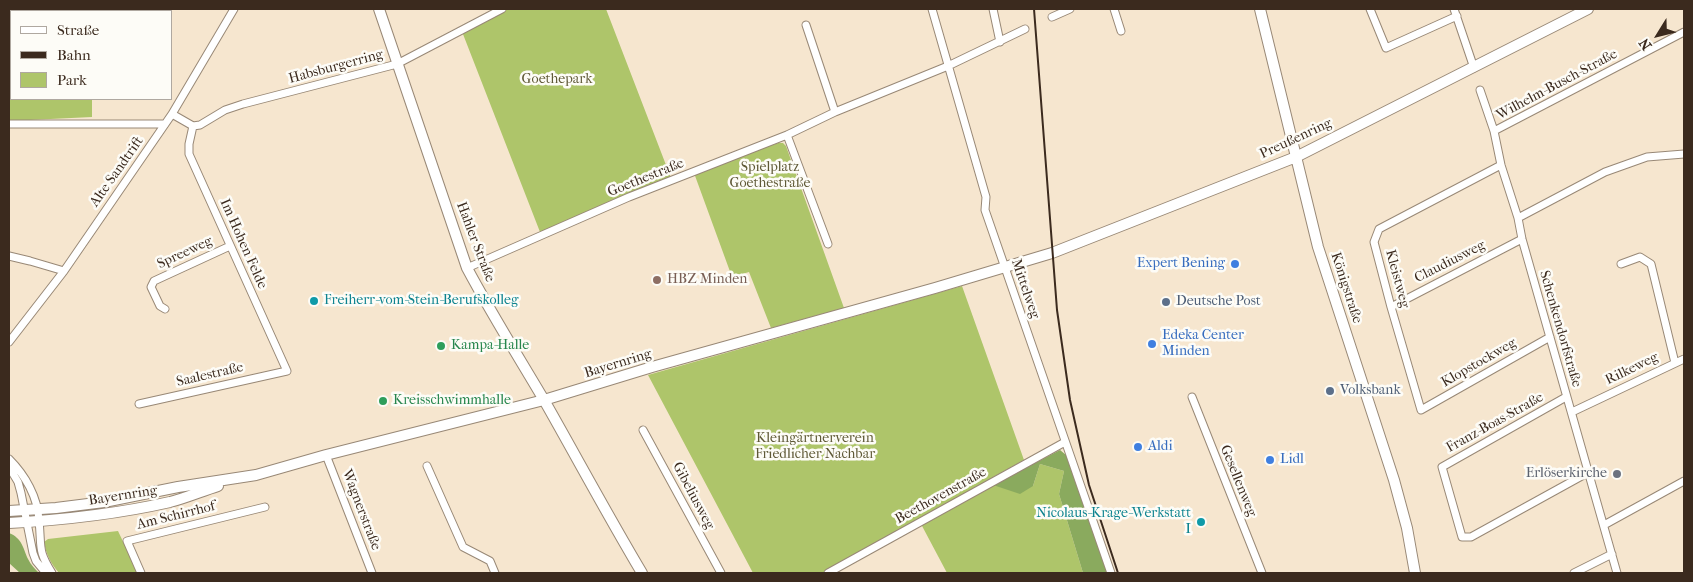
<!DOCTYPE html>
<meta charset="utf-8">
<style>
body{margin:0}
#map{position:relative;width:1693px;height:582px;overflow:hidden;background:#f6e6cf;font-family:"IM FELL French Canon",serif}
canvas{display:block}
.frame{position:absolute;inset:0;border:10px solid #3b2a1e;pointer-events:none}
.legend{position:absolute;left:10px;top:10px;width:162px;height:90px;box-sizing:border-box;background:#fdfcf7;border:1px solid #afa8a0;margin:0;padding:6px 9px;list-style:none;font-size:15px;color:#3b2a1e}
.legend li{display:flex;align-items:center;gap:10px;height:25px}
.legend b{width:25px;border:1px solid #afa8a0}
.north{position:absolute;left:1633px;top:10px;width:50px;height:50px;-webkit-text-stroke:4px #fdfcf7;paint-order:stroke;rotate:234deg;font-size:14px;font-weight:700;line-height:20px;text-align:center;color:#3b2a1e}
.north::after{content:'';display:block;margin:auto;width:18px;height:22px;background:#3b2a1e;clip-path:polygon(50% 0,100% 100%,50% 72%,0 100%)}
</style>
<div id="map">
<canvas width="1693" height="582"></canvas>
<div class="frame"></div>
<ul class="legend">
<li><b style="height:6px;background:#fff"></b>Straße</li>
<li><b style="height:6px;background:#3b2a1e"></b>Bahn</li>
<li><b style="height:14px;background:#aec56a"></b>Park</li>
</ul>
<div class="north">N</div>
</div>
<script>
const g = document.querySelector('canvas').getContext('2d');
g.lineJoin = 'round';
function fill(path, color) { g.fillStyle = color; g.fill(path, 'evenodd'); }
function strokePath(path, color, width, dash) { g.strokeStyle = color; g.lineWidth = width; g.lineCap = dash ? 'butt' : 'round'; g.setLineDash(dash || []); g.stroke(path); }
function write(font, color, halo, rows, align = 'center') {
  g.font = font + ' "IM FELL French Canon",serif'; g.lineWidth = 5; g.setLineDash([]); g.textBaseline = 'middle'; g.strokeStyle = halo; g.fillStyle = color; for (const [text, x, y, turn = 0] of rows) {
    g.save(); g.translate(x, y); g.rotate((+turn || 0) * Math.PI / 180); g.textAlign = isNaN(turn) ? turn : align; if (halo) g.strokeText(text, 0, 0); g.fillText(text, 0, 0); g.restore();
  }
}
const green = new Path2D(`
 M9,9H137L141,11H11V99H92V117L9,121Z
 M503,9H606L671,178L540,232L461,29Z
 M778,143H783L786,146L844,308L771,328L749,272L732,277L694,173Z
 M962,286L1024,460L822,573H753L648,375Z
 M1040,464L1064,471L1059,494L1083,573H947L921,524L993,485L1033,486Z
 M118,531L138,573H59C51,564 46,554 44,542L48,539Z`);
const forest = new Path2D(`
 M1060,450L1066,455L1107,573H1083L1059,494L1064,471L1040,464L1033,486L1020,494L993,485Z
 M9,533C22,538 23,548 28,559C31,565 35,569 39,573H20L9,563Z`);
const street = new Path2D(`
 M932,9L986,197L985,210L1111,573
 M993,9L1000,42
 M1114,9L1121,31
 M1370,9L1386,48L1457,16
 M1454,9L1474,68
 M1052,17L1070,9
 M806,25L835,112
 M1480,90L1494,131L1501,165L1518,218L1522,239L1617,573
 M172,114L193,126L200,125L225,110L243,104L397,64L502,9
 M9,124H165
 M1494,131L1684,32
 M787,135L828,244
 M1501,165L1379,229L1374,242L1391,307L1421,410L1550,337
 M1518,218L1605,172L1647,157L1684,154
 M9,256L30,261L64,271
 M1621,264L1640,257L1651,264L1675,363
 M467,268L629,197L787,135L835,112L948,66L1025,29
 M1391,307L1522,239
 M165,309L160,306L151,287L154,281L230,246
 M9,342L64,271L172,114L234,9
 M1192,397L1262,573
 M1566,397L1442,467L1462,537H1471L1589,472
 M139,404L287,371L189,154V144L193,126
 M1572,412L1684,359
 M643,430L721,573
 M326,455L372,573
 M9,459C25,475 38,497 39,521C42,548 37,549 52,573
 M427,466L463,547L490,561L495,573
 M9,467L18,482L21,493L33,553L36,561L46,573
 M1604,525L1684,481
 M141,573L127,541L265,507
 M828,573L1065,442
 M1574,573L1612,554`);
const secondary = new Path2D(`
 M379,9L467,268C491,313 518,356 544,400C577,458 608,516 642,573
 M1260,9L1318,247L1394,480L1407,528L1415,573
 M9,511L56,508L104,502L178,487L256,475L326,455L544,400L652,367L935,288L1052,253L1296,157L1588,9
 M9,523C63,520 117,514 170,502C186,498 202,491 218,486`);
const rail = new Path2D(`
 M1034,9L1057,310L1070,400L1089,485L1118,573`);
const markers = [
 [1235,264,5,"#3f7fe0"],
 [657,280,5,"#8d6e63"],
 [314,301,5,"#0f9aa8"],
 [1166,302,5,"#5c6f8a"],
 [1152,344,5,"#3f7fe0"],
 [441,346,5,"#2e9e5b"],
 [1330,391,5,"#5c6f8a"],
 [383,401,5,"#2e9e5b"],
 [1138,447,5,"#3f7fe0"],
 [1270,460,5,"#3f7fe0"],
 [1617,474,5,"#6b7280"],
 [1201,522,5,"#0f9aa8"]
];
const streetNames = [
 ["Habsburgerring",336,67,-15],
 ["Wilhelm-Busch-Straße",1557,85,-28],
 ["Preußenring",1296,139,-25],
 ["Alte Sandtrift",117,172,-55],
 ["Goethestraße",646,178,-22],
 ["Hahler Straße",475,242,69],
 ["Im Hohen Felde",243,244,66],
 ["Spreeweg",185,253,-25],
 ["Claudiusweg",1450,262,-27],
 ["Kleistweg",1397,279,75],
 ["Königstraße",1346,288,72],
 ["Mittelweg",1025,289,71],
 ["Schenkendorfstraße",1560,329,74],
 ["Klopstockweg",1479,363,-30],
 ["Bayernring",618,364,-17],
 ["Rilkeweg",1632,369,-26],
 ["Saalestraße",210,375,-13],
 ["Franz-Boas-Straße",1495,423,-29],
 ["Gesellenweg",1238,481,68],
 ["Bayernring",123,496,-9],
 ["Gibeliusweg",693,496,62],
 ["Beethovenstraße",941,496,-29],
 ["Wagnerstraße",361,510,69],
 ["Am Schirrhof",176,516,-14]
];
const parkNames = [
 ["Goethepark",557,80],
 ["Spielplatz",770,168],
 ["Goethestraße",770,184],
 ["Kleingärtnerverein",815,439],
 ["Friedlicher Nachbar",815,455]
];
const shopNames = [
 ["Expert Bening",1225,264,"right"],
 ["Edeka Center",1162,336],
 ["Minden",1162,352],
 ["Aldi",1148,447],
 ["Lidl",1280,460]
];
const educationNames = [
 ["HBZ Minden",667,280]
];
const cultureNames = [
 ["Freiherr-vom-Stein-Berufskolleg",324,301],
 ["Nicolaus-Krage-Werkstatt",1191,514,"right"],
 ["I",1191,530,"right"]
];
const serviceNames = [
 ["Deutsche Post",1176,302],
 ["Volksbank",1340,391]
];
const leisureNames = [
 ["Kampa-Halle",451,346],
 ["Kreisschwimmhalle",393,401]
];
const worshipNames = [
 ["Erlöserkirche",1607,474]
];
fill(green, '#aec56a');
fill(forest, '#8aaa5e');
strokePath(street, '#988876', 9);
strokePath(secondary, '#988876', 12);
strokePath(street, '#fff', 7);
strokePath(secondary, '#fff', 10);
strokePath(rail, '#3b2a1e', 2);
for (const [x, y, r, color] of markers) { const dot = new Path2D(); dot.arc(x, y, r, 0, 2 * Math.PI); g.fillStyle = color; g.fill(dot); strokePath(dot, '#fdfcf7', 2); }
write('14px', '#3b2a1e', '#fdfcf7', streetNames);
write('14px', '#5e5835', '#fdfcf7', parkNames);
write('14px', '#366cbe', '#fdfcf7', shopNames, 'left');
write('14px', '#785e54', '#fdfcf7', educationNames, 'left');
write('14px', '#0d838f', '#fdfcf7', cultureNames, 'left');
write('14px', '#4e5e75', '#fdfcf7', serviceNames, 'left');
write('14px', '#27864d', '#fdfcf7', leisureNames, 'left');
write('14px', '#5b616d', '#fdfcf7', worshipNames, 'right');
</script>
